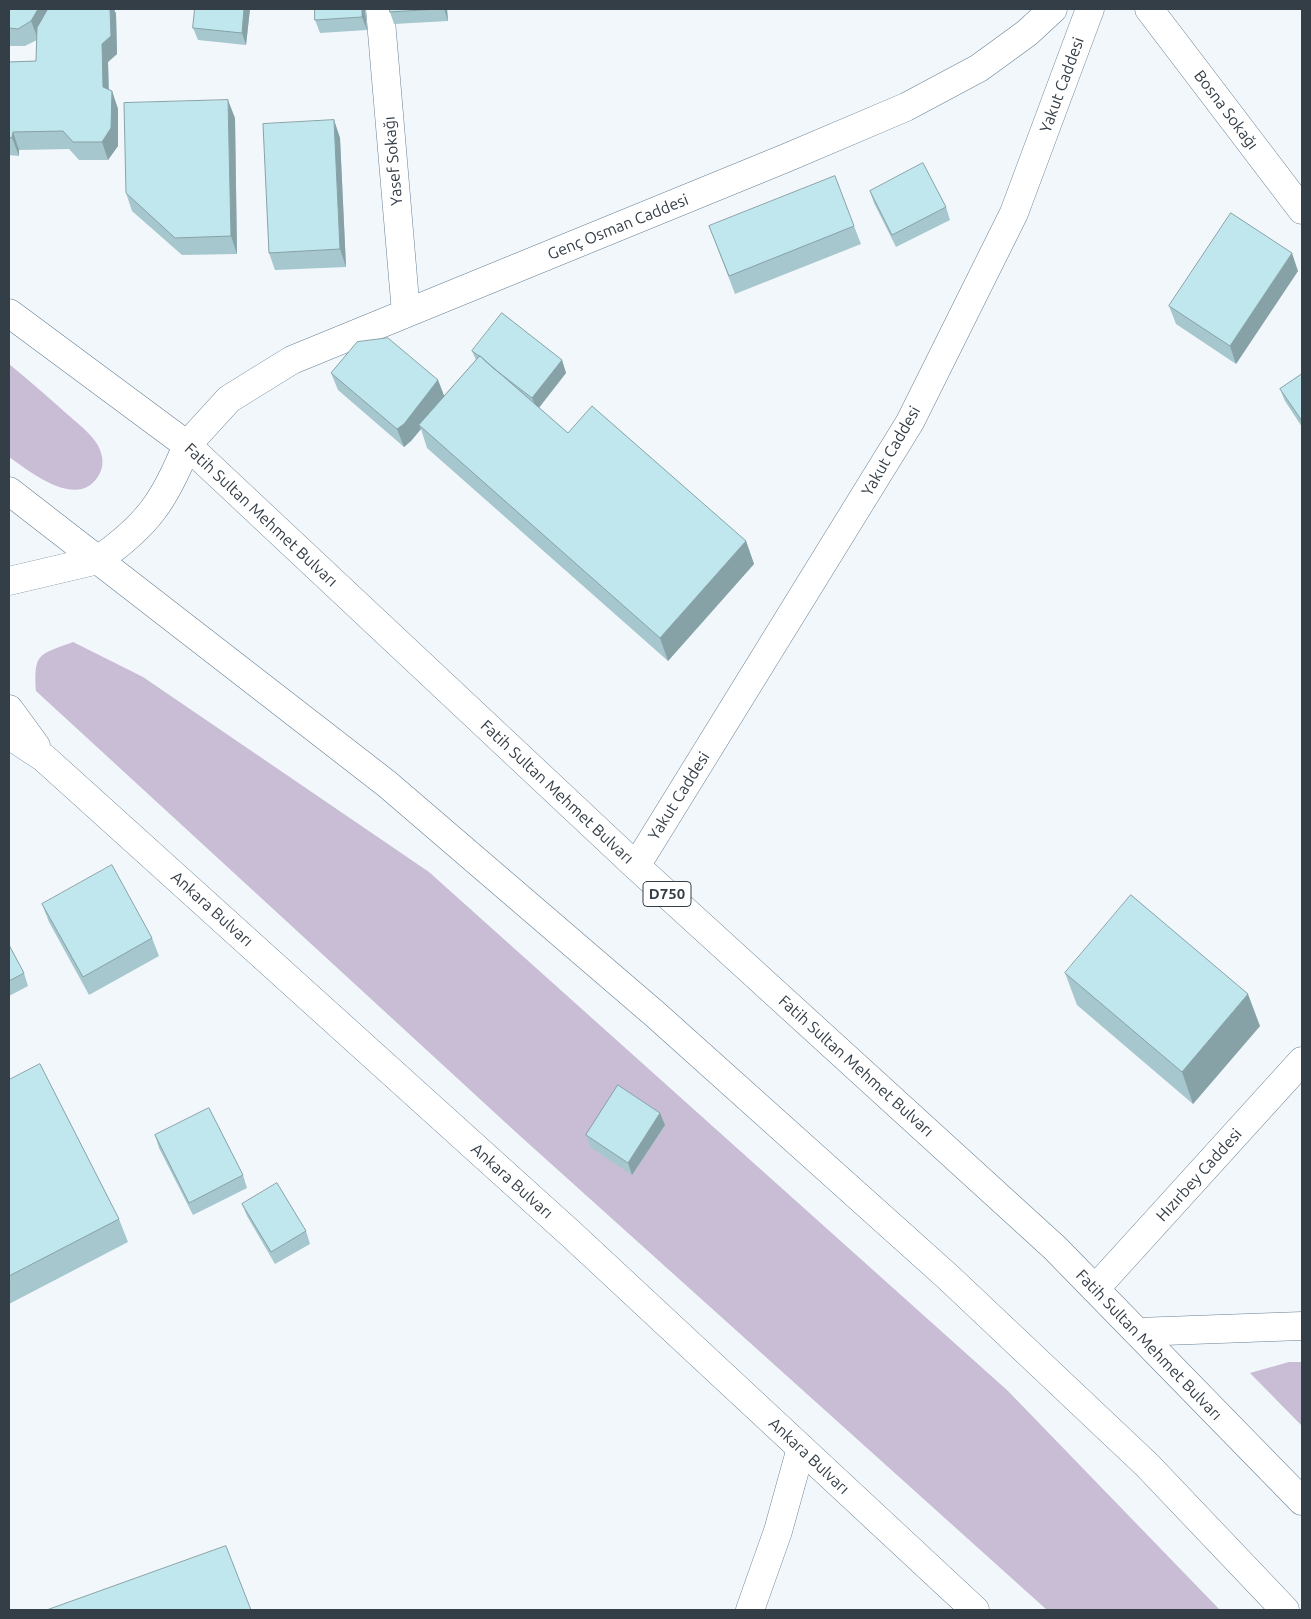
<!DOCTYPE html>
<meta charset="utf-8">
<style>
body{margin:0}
#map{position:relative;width:1311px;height:1619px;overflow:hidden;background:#f2f7fc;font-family:Ubuntu,sans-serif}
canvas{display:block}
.frame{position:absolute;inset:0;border:10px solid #343e47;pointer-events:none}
</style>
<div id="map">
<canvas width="1311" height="1619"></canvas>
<div class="frame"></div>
</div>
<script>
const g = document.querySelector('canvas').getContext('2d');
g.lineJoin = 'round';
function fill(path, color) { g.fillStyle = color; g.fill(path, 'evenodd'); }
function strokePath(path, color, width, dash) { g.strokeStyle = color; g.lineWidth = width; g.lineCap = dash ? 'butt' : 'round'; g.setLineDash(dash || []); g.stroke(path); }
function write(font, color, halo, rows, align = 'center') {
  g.font = font + ' Ubuntu,sans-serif'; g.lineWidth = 4; g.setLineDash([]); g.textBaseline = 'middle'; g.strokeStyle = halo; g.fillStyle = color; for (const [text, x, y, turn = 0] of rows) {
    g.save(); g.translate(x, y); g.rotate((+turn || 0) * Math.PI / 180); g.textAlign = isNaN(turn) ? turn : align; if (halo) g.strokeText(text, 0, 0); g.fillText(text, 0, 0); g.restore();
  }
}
const green = new Path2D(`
 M9,364C29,380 48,397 67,414C76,422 88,431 95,441C102,450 105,463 100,473C80,512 32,473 9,457Z
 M73,642L143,677L429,872L1008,1391L1220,1610H1047L519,1135L36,691C34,653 38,655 73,642Z
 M1289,1362H1302V1426L1250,1373Z`);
const minor = new Path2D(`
 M380,9L406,313
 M1149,9L1302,210
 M187,445L229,399L292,360L786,158L906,107L979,68L1027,33L1053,9
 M636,866L910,422L1014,213L1090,9
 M1095,1289L1302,1061
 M1137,1332L1302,1326
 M750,1610L778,1531L801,1448`);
const major = new Path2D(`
 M9,581L98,560
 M9,709L36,746
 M9,735L44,758L571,1234L975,1610`);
const highway = new Path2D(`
 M9,313L187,445L636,866L1055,1248L1302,1501
 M9,491L387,784L656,1015L948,1277L1147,1465L1285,1610
 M98,560C148,525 165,500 187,445`);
const wall = new Path2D(`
 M9,9H114L116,14L117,54L108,62L109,90L112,91L118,109V146L108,160H79L69,149L19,150V156L9,155V62L36,61L37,40L25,46H9Z
 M195,9H250L246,45L198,40L193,28Z
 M315,9H365L367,30L320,33L315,20Z
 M390,9H447L448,21L394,24L390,12Z
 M235,118L237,254L182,255L132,211L126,193Z
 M334,120L340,138L346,267L275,270L269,253Z
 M870,191L946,207L950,220L896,247L874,203Z
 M709,226H854L861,244L735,294Z
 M1298,271L1236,364L1176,324L1169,306Z
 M472,351L562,360L566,373L539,408L568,433L746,541L754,564L668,661L427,448L421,429L411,441L404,447L338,390L331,373L438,380L444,396L476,360Z
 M1302,374V427L1285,401L1280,389Z
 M42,904L152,938L159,956L89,995L49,922Z
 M9,945L24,973L28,986L9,996Z
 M1065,973L1260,1026L1193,1104L1077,1005Z
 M9,1080L119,1219L128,1242L9,1304Z
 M665,1125L632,1175L590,1147L586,1135Z
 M155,1135L243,1175L247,1188L193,1215L159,1148Z
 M242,1204L306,1231L310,1244L275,1264L247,1216Z`);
const shadedWall = new Path2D(`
 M38,9H53L38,39L31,21Z
 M110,9H114L116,14L117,54L108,62L109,105L103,87L102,44Z
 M244,9H250L246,45L242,33Z
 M362,9H365L367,30L362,17Z
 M444,9H447L448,21Z
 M112,91L118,109V146L108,160L102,142Z
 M228,100L235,118L237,254L231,236Z
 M334,120L340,138L346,267L340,249Z
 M13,132L19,150V156L12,138Z
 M1292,253L1298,271L1236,364L1230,346Z
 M562,360L566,373L537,410L532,398Z
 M438,380L445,398L419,425L421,429L411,441L404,447L397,429Z
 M746,541L754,564L668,661L660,638Z
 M1248,994L1260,1026L1193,1104L1182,1072Z
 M660,1113L665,1125L632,1175L628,1163Z`);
const building = new Path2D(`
 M9,9H38L31,21L18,29L9,28Z
 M48,9H110L111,36L102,44L103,87L112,91L111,128L102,142H73L63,131L13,132L12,138L9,137V62L36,61L37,28Z
 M195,9H244L242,33L193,28Z
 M315,9H362V17L315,20Z
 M390,9H438L390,12Z
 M228,100L231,236L175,238L126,193L124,103Z
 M334,120L340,249L269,253L263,124Z
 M923,163L946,207L892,235L870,191Z
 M835,176L854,226L729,276L709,226Z
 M1231,213L1292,253L1230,346L1169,306Z
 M502,313L562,360L532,398L493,368L480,356H479L472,351Z
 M388,338L438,380L404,424L397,429L331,373L357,342Z
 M480,356L568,433L592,406L746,541L660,638L419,425Z
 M1302,374V421L1280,389Z
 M112,865L152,938L83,977L42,904Z
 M1131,895L1248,994L1182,1072L1065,973Z
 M9,945L24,973L9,981Z
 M40,1064L119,1219L9,1276V1080Z
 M618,1085L660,1113L628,1163L586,1135Z
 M209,1108L243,1175L189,1203L155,1135Z
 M277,1183L306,1231L271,1252L242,1204Z
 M226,1546L251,1610H47Z`);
const shields = [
 [667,894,48]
];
const shieldNames = [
 ["D750",667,894]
];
const streetNames = [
 ["Yakut Caddesi",1062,85,-70],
 ["Bosna Sokağı",1226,110,53],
 ["Yasef Sokağı",393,161,-95],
 ["Genç Osman Caddesi",618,227,-22],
 ["Yakut Caddesi",891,451,-60],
 ["Fatih Sultan Mehmet Bulvarı",261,515,43],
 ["Fatih Sultan Mehmet Bulvarı",557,792,43],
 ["Yakut Caddesi",679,796,-58],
 ["Ankara Bulvarı",212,909,42],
 ["Fatih Sultan Mehmet Bulvarı",856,1066,42],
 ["Hızırbey Caddesi",1199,1175,-48],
 ["Ankara Bulvarı",512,1181,42],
 ["Fatih Sultan Mehmet Bulvarı",1149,1345,46],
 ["Ankara Bulvarı",809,1456,43]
];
fill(green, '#c8bdd4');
strokePath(minor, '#688093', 29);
strokePath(major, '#688093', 29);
strokePath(highway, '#688093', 29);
strokePath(minor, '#fff', 28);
strokePath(major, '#fff', 28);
strokePath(highway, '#fff', 28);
fill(wall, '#a6c7cd');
fill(shadedWall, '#87a2a7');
fill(building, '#c1e7ee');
strokePath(building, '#87a2a7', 1);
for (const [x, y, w] of shields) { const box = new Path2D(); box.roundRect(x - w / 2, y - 12.5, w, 25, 4); g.fillStyle = '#fff'; g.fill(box); strokePath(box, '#343e47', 1); }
write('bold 15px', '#343e47', null, shieldNames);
write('16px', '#343e47', '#fff', streetNames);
</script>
